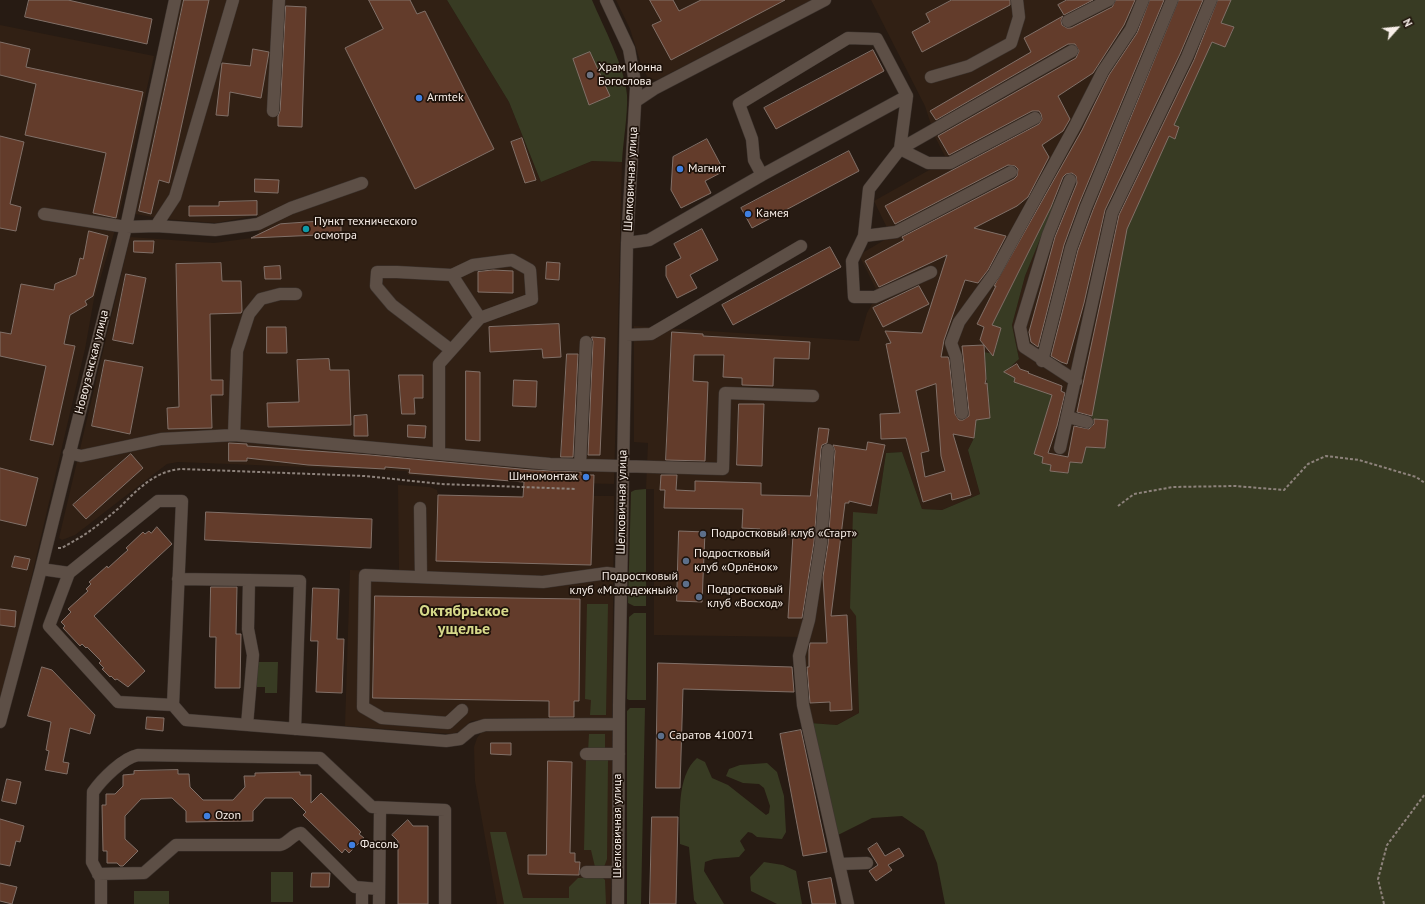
<!DOCTYPE html>
<meta charset="utf-8">
<style>
body{margin:0}
#map{position:relative;width:1425px;height:904px;overflow:hidden;background:#271b13;font-family:"PT Sans",sans-serif}
canvas{display:block}
.north{position:absolute;left:1377px;top:8px;width:40px;height:40px;-webkit-text-stroke:3px #1e120a;paint-order:stroke;rotate:63deg;font-size:11px;font-weight:700;line-height:16px;text-align:center;color:#f8efe9}
.north::after{content:'';display:block;margin:auto;width:14px;height:18px;background:#f8efe9;clip-path:polygon(50% 0,100% 100%,50% 72%,0 100%)}
</style>
<div id="map">
<canvas width="1425" height="904"></canvas>
<div class="north">N</div>
</div>
<script>
const g = document.querySelector('canvas').getContext('2d');
g.lineJoin = 'round';
function fill(path, color) { g.fillStyle = color; g.fill(path, 'evenodd'); }
function strokePath(path, color, width, dash) { g.strokeStyle = color; g.lineWidth = width; g.lineCap = dash ? 'butt' : 'round'; g.setLineDash(dash || []); g.stroke(path); }
function write(font, color, halo, rows, align = 'center') {
  g.font = font + ' "PT Sans",sans-serif'; g.lineWidth = 3.5; g.setLineDash([]); g.textBaseline = 'middle'; g.strokeStyle = halo; g.fillStyle = color; for (const [text, x, y, turn = 0] of rows) {
    g.save(); g.translate(x, y); g.rotate((+turn || 0) * Math.PI / 180); g.textAlign = isNaN(turn) ? turn : align; if (halo) g.strokeText(text, 0, 0); g.fillText(text, 0, 0); g.restore();
  }
}
const built = new Path2D(`
 M181,0H447L509,102L541,182L592,161L622,162L614,484L502,481L408,475L407,471L178,462L167,464L75,535L62,540L59,538L130,237L214,243L259,237L257,215L216,223L165,219L135,214Z
 M616,0H812L657,80L648,78L642,67L630,29Z
 M871,0H1231L1221,23L1234,27L1225,47L1213,42L1174,125L1179,127L1175,139L1169,136L1092,419L1108,420L1105,448L1068,473L1050,471L1034,454L1052,395L1006,371L1019,359L1012,325L1025,276L1057,196L993,325L1001,328L993,355L984,352L990,419L976,420L974,438L968,450L980,494L942,510L922,509L902,452L886,453L877,514L856,616L859,713L837,725L810,723L802,637L654,635V489H646L648,443L634,442V326L859,341L867,313L878,293L859,255L891,236L874,201L947,160L935,137L925,106Z
 M0,25L154,56L118,220L94,299L85,349L24,609L0,703Z
 M398,485L430,487L437,490L438,495L614,496L612,718L491,719L471,721L460,731L453,734L345,726L350,570L399,571Z
 M489,729L612,730L613,859L610,904H497L475,781L474,747L477,738L481,733Z`);
const green = new Path2D(`
 M447,0H592C603,26 625,67 627,95C628,114 623,142 622,162L592,161L541,182L509,102Z
 M1231,0H1425V904H945L937,863L924,831L902,816L872,818L838,835L810,723L837,725L859,713L856,616L850,608L853,512L877,514L886,453L902,452L922,509L942,510L980,494L968,450L974,438L976,420L990,418L984,352L994,354L1001,328L992,325L1060,190L1025,276L1012,325L1019,359L1006,371L1052,395L1034,454L1043,457L1051,465L1050,471L1068,473L1070,462L1086,447L1105,448L1108,420L1091,419L1126,229L1169,136L1175,139L1179,128L1174,125L1212,42L1225,47L1234,28L1221,23Z
 M646,489V606H634L628,603L631,492L635,490Z
 M587,604H608L606,715H590L591,700L585,699Z
 M634,613H646V700H629L627,699L629,617Z
 M257,662H278L277,693H265V687H257Z
 M630,708H645L641,904H627V711Z
 M589,734H605V752H588Z
 M697,758L705,762L712,778L728,785L766,815L769,813L770,806L764,788L759,784L743,783L726,776L729,769L740,765L767,763L777,772L784,796L786,832L782,839L757,837L752,833L748,832L740,841L745,850L739,857L714,859L705,862L704,871L724,904H697L694,900L689,847L680,844C680,818 676,776 697,758Z
 M586,760H608L607,859L604,867H595L591,850H584Z
 M490,832H506L523,898H569V887L578,878L602,877L605,880L606,904H504Z
 M764,862L783,865L796,871L802,904H777L751,891L750,877Z
 M271,872H293V902H271Z
 M134,891H169V904H134Z`);
const building = new Path2D(`
 M29,0H68L152,19L147,44L25,17Z
 M184,0H209L169,183L159,180L151,214L139,211Z
 M369,0H410L417,14L425,11L494,149L415,189L345,48L383,29Z
 M650,0H673L679,11L701,0H785L671,60L652,25L661,21Z
 M952,0H1010V5L922,52L912,32L930,22L926,14Z
 M1067,0H1093L1064,15L1058,5Z
 M1116,0H1135L1124,25L1093,73L1058,96L1070,119L1063,131L1042,145L1049,157L1028,197L1017,206L974,228L1006,236L988,270L978,283L965,280L944,340L941,357H948L949,359L955,414L959,420H963L969,416V412L962,346L984,345L986,379L985,384L987,383L990,418L976,420L974,438L953,434L971,495L952,500L951,493L923,502L906,438L881,439L880,414L900,413L886,344L891,343L885,331L922,333L947,255L879,287L865,261L904,240L902,237L1014,179L1017,176L1018,169L1015,166L1008,165L895,224L885,206L1039,124L1042,119L1041,114L1039,111H1032L949,155L938,136L1076,58L1079,51L1075,44H1068L936,120L930,111L1031,52L1024,38L1063,16L1061,20L1062,25L1067,28H1071L1112,7ZM936,384L941,456L945,471L925,477L921,453L929,451L916,391Z
 M1150,0H1164L1079,204L1064,245L1038,347L1031,342L1029,332L1055,237L1077,183L1076,176L1072,173L1066,174L1063,177L1051,207L992,325L1001,328L993,356L980,340L984,327L977,324L996,286H994L1082,130L1109,75L1137,33Z
 M1179,0H1203L1180,54L1105,210L1084,303L1067,364L1061,362L1051,356L1078,250L1093,210Z
 M1218,0H1231L1221,23L1234,27L1225,47L1212,42L1174,125L1179,127L1175,139L1169,136L1127,229L1092,416L1077,412L1119,215L1194,60Z
 M286,6L306,7L302,127L278,126V116L280,111Z
 M0,42L30,49L26,67L143,92L116,218L93,213L106,153L25,135L36,84L0,75Z
 M253,49L269,52L261,98L230,92L228,116L216,115L222,63L250,66Z
 M873,50L884,71L776,129L764,108Z
 M590,52L610,96L589,105L573,59Z
 M0,136L24,142L10,204L21,207L16,231L0,228Z
 M522,138L536,180L525,183L511,142Z
 M707,139L724,171L705,181L711,193L681,208L671,190L673,157Z
 M849,151L859,171L752,228L741,208Z
 M255,179L279,180L278,193L255,192Z
 M257,201V215L189,216V206H219V202Z
 M341,220V234L251,238L280,224Z
 M702,229L718,260L690,275L697,288L677,298L666,276V266L681,258L674,244Z
 M89,231L108,236L93,296L85,301L87,305L70,315L64,344L75,346L53,445L30,440L46,366L0,356V332L11,334L21,284L54,290L55,284L76,275L80,258L83,259Z
 M134,241H154L153,253L134,252Z
 M830,247L841,267L733,325L722,305Z
 M547,262L560,263L559,280L546,279Z
 M221,263L222,281H241L242,311L241,313L210,314L211,380H223V395H211L212,428L168,429L167,408L179,407L176,264Z
 M280,266L281,279H265L264,267Z
 M493,270L513,271V293L478,292V272Z
 M126,274L146,278L133,344L113,340Z
 M919,286L929,304L883,327L873,308Z
 M559,324L561,357L543,358L542,349L490,352L489,327Z
 M267,327H286L287,353H267Z
 M672,332L703,334V336L810,342L809,359L774,358L773,386L742,385V378L723,377L724,355H694L693,381L708,382L705,461L666,460Z
 M592,337L605,338L600,455H588L593,342Z
 M567,354H578L573,457H561Z
 M329,359L330,370H349L351,425L268,427L267,403L299,402L297,360Z
 M105,360L143,367L130,434L92,426Z
 M1017,364L1020,369L1029,372L1028,373L1062,386L1061,391L1065,393L1057,426L1048,453L1068,457L1074,426L1089,429L1094,424V419L1108,420L1105,448L1086,447L1082,463L1070,462L1068,473L1050,471L1051,465L1042,463L1043,457L1034,454L1052,395L1014,382L1015,378L1004,372Z
 M466,371L480,372V441L466,440Z
 M399,375H423V398H414L415,414H402Z
 M514,380L537,381L536,407L513,406Z
 M739,404H764L762,466L737,465Z
 M367,415L368,436H354V416Z
 M408,425L426,426L425,438L408,437Z
 M819,428L829,429L827,443L822,445L821,449L814,542L802,618H788L793,535L760,533V529L742,528L743,509L664,508L665,490H660L661,475H677L676,490L695,491V481L761,483V495L810,496Z
 M868,442L885,445L871,506L849,501V503H845L831,616L847,615L852,710L830,711V702L810,703L807,667H809V650L810,643H827L823,577L828,544L835,451L833,445L866,450Z
 M229,443L247,444V446L370,455L531,470L581,472V475H594L591,565L436,561L438,495L523,497L524,482L409,473L410,469L385,467V469L308,465L247,458V461H229Z
 M131,454L143,468L86,519L73,505Z
 M0,468L38,478L26,526L0,520Z
 M206,512L372,519L371,548L205,540Z
 M157,527L172,544L94,616L145,671L128,687L117,679L115,680L111,676L110,677L102,669L104,668L99,663L101,661L87,647L86,648L82,644L80,646L63,628L65,626L61,622L71,612L68,609L88,591L86,589L91,584L89,582L107,566L108,568L120,557L128,550L126,548L143,532L145,534L149,531L151,533Z
 M679,531L705,532L702,602L677,601Z
 M15,556L30,559L27,570L12,567Z
 M211,587H237L236,634H241L240,688H215L216,637H210Z
 M313,588L339,589L337,639H344L342,693L316,692L318,641H311Z
 M375,596L580,599L579,701H574V717H549V701L373,698Z
 M0,609L16,611L15,627L0,625Z
 M658,663L792,667L794,692L683,689L680,788H656Z
 M42,667L52,670L95,715L90,734L70,728L63,762L69,763L67,774L45,770L49,751L46,750L51,722L28,716Z
 M147,717L164,718L163,731L146,729Z
 M801,730L827,852L803,856L780,734Z
 M491,743H511V755L491,754Z
 M548,761L572,762L570,853H575V862H580L579,875L528,874V855H546Z
 M178,770V774H189L190,787L203,800H233L245,787L244,776H255V773L300,772V775H311V803L321,793L361,832L359,834L364,838L349,853L345,849L342,853L303,815L306,812L292,798H265L253,811V821L186,822V811L172,798L141,799L125,816V839L138,851L123,866H120L117,863H107V851H103L102,805H106V794H115L123,786V775L134,774V771Z
 M7,779L21,782L16,804L2,801Z
 M652,817H678L676,904H650Z
 M0,819L24,826L20,842L16,841L10,866L0,864Z
 M408,820L413,826H428V904H398V841L392,835Z
 M877,843L885,856L899,848L904,856L888,865L892,870L876,881L869,871L878,865L868,849Z
 M312,873H330L329,887H311Z
 M831,878L836,904H812L808,882Z
 M0,883L17,887L12,904L0,901Z`);
const path = new Path2D(`
 M1118,506L1134,494L1173,487L1235,486L1284,490L1308,464L1326,456L1359,460L1416,477L1425,483
 M58,548H62C72,542 82,537 91,530C101,523 111,515 120,507C138,489 155,471 181,469L365,476L441,484L576,489
 M1384,904L1378,879L1387,845L1425,794`);
const minor = new Path2D(`
 M606,0L629,49L636,88L627,243L619,705L618,904
 M1068,21L1109,0
 M931,77L969,66L1011,43L1019,17L1017,0
 M907,96L900,149L928,163H950L1035,118
 M636,101L654,89L825,0
 M273,111L279,0
 M1070,180L1048,235L1020,327L1024,347L1076,381
 M44,214L126,227L156,226L175,197L233,0
 M156,226L215,230L258,224L291,208L362,183
 M864,236L896,232L1011,172
 M627,243L649,240L762,175L907,96L877,39L848,38L739,104L752,139L754,160L762,175
 M931,272L875,297H854L852,261L864,236L869,189L900,149L1072,51
 M452,275L480,318
 M626,335L651,334L801,246
 M1042,361L1071,248L1086,207L1172,0
 M962,413L956,357L951,343L959,322L994,274L1075,126L1103,71L1131,29L1143,0
 M1068,417L1087,422
 M234,435L237,351L249,314L261,299L280,294H296
 M1060,448L1112,213L1187,57L1211,0
 M828,450L821,543L809,620L799,656L803,705L848,904
 M439,452V364L480,318L532,299L530,270L512,260L473,265L452,275L397,272H377L376,286L392,305L451,350
 M69,453L81,456L161,439L234,435L550,464L723,469L725,393L813,396
 M580,465L586,342
 M420,508L421,577
 M41,569L69,573L158,501H182L173,705
 M69,573L49,626L118,702L173,705L186,720L446,741L460,739L472,729L485,725L619,724
 M178,579L249,580L248,629L253,655L247,725
 M249,580L300,581L295,729
 M462,710L448,723L382,718L363,707L365,575L543,582L607,573L621,575
 M0,722L41,569L126,227L175,0
 M586,754H619
 M839,864L867,863
 M586,872H618
 M98,874L144,873L176,845H280C289,843 292,834 301,833L355,887L379,889
 M101,904V879L92,862L93,792C102,779 123,758 138,755L320,758L372,807L445,810V904
 M362,904V888
 M379,904L380,809`);
const markers = [
 [590,75,4,"#6b7280"],
 [419,98,4,"#3f7fe0"],
 [680,169,4,"#3f7fe0"],
 [748,214,4,"#3f7fe0"],
 [306,229,4,"#0f9aa8"],
 [586,477,4,"#3f7fe0"],
 [703,534,4,"#5c6f8a"],
 [686,561,4,"#5c6f8a"],
 [686,584,4,"#5c6f8a"],
 [699,597,4,"#5c6f8a"],
 [661,736,4,"#5c6f8a"],
 [207,816,4,"#3f7fe0"],
 [352,845,4,"#3f7fe0"]
];
const poiNames = [
 ["Храм Ионна",598,68],
 ["Богослова",598,82],
 ["Armtek",427,98],
 ["Магнит",688,169],
 ["Камея",756,214],
 ["Пункт технического",314,222],
 ["осмотра",314,236],
 ["Шиномонтаж",578,477,"right"],
 ["Подростковый клуб «Старт»",711,534],
 ["Подростковый",694,554],
 ["клуб «Орлёнок»",694,568],
 ["Подростковый",678,577,"right"],
 ["клуб «Молодежный»",678,591,"right"],
 ["Подростковый",707,590],
 ["клуб «Восход»",707,604],
 ["Саратов 410071",669,736],
 ["Ozon",215,816],
 ["Фасоль",360,845]
];
const streetNames = [
 ["Шелковичная улица",631,179,-87],
 ["Новоузенская улица",92,362,-76],
 ["Шелковичная улица",622,502,-89],
 ["Шелковичная улица",618,826,-90]
];
const districtNames = [
 ["Октябрьское",464,611],
 ["ущелье",464,629]
];
fill(built, '#312014');
fill(green, '#383b23');
fill(building, '#633c2b');
strokePath(building, '#817068', 1);
strokePath(minor, '#3e3530', 13);
strokePath(path, '#8e837c', 2, [3, 2]);
strokePath(minor, '#5d4f46', 12);
for (const [x, y, r, color] of markers) { const dot = new Path2D(); dot.arc(x, y, r, 0, 2 * Math.PI); g.fillStyle = color; g.fill(dot); strokePath(dot, '#1e120a', 1.5); }
write('12px', '#f8efe9', '#1e120a', poiNames, 'left');
write('12px', '#f8efe9', '#1e120a', streetNames);
write('bold 16px', '#d7d98a', '#1e120a', districtNames);
</script>
